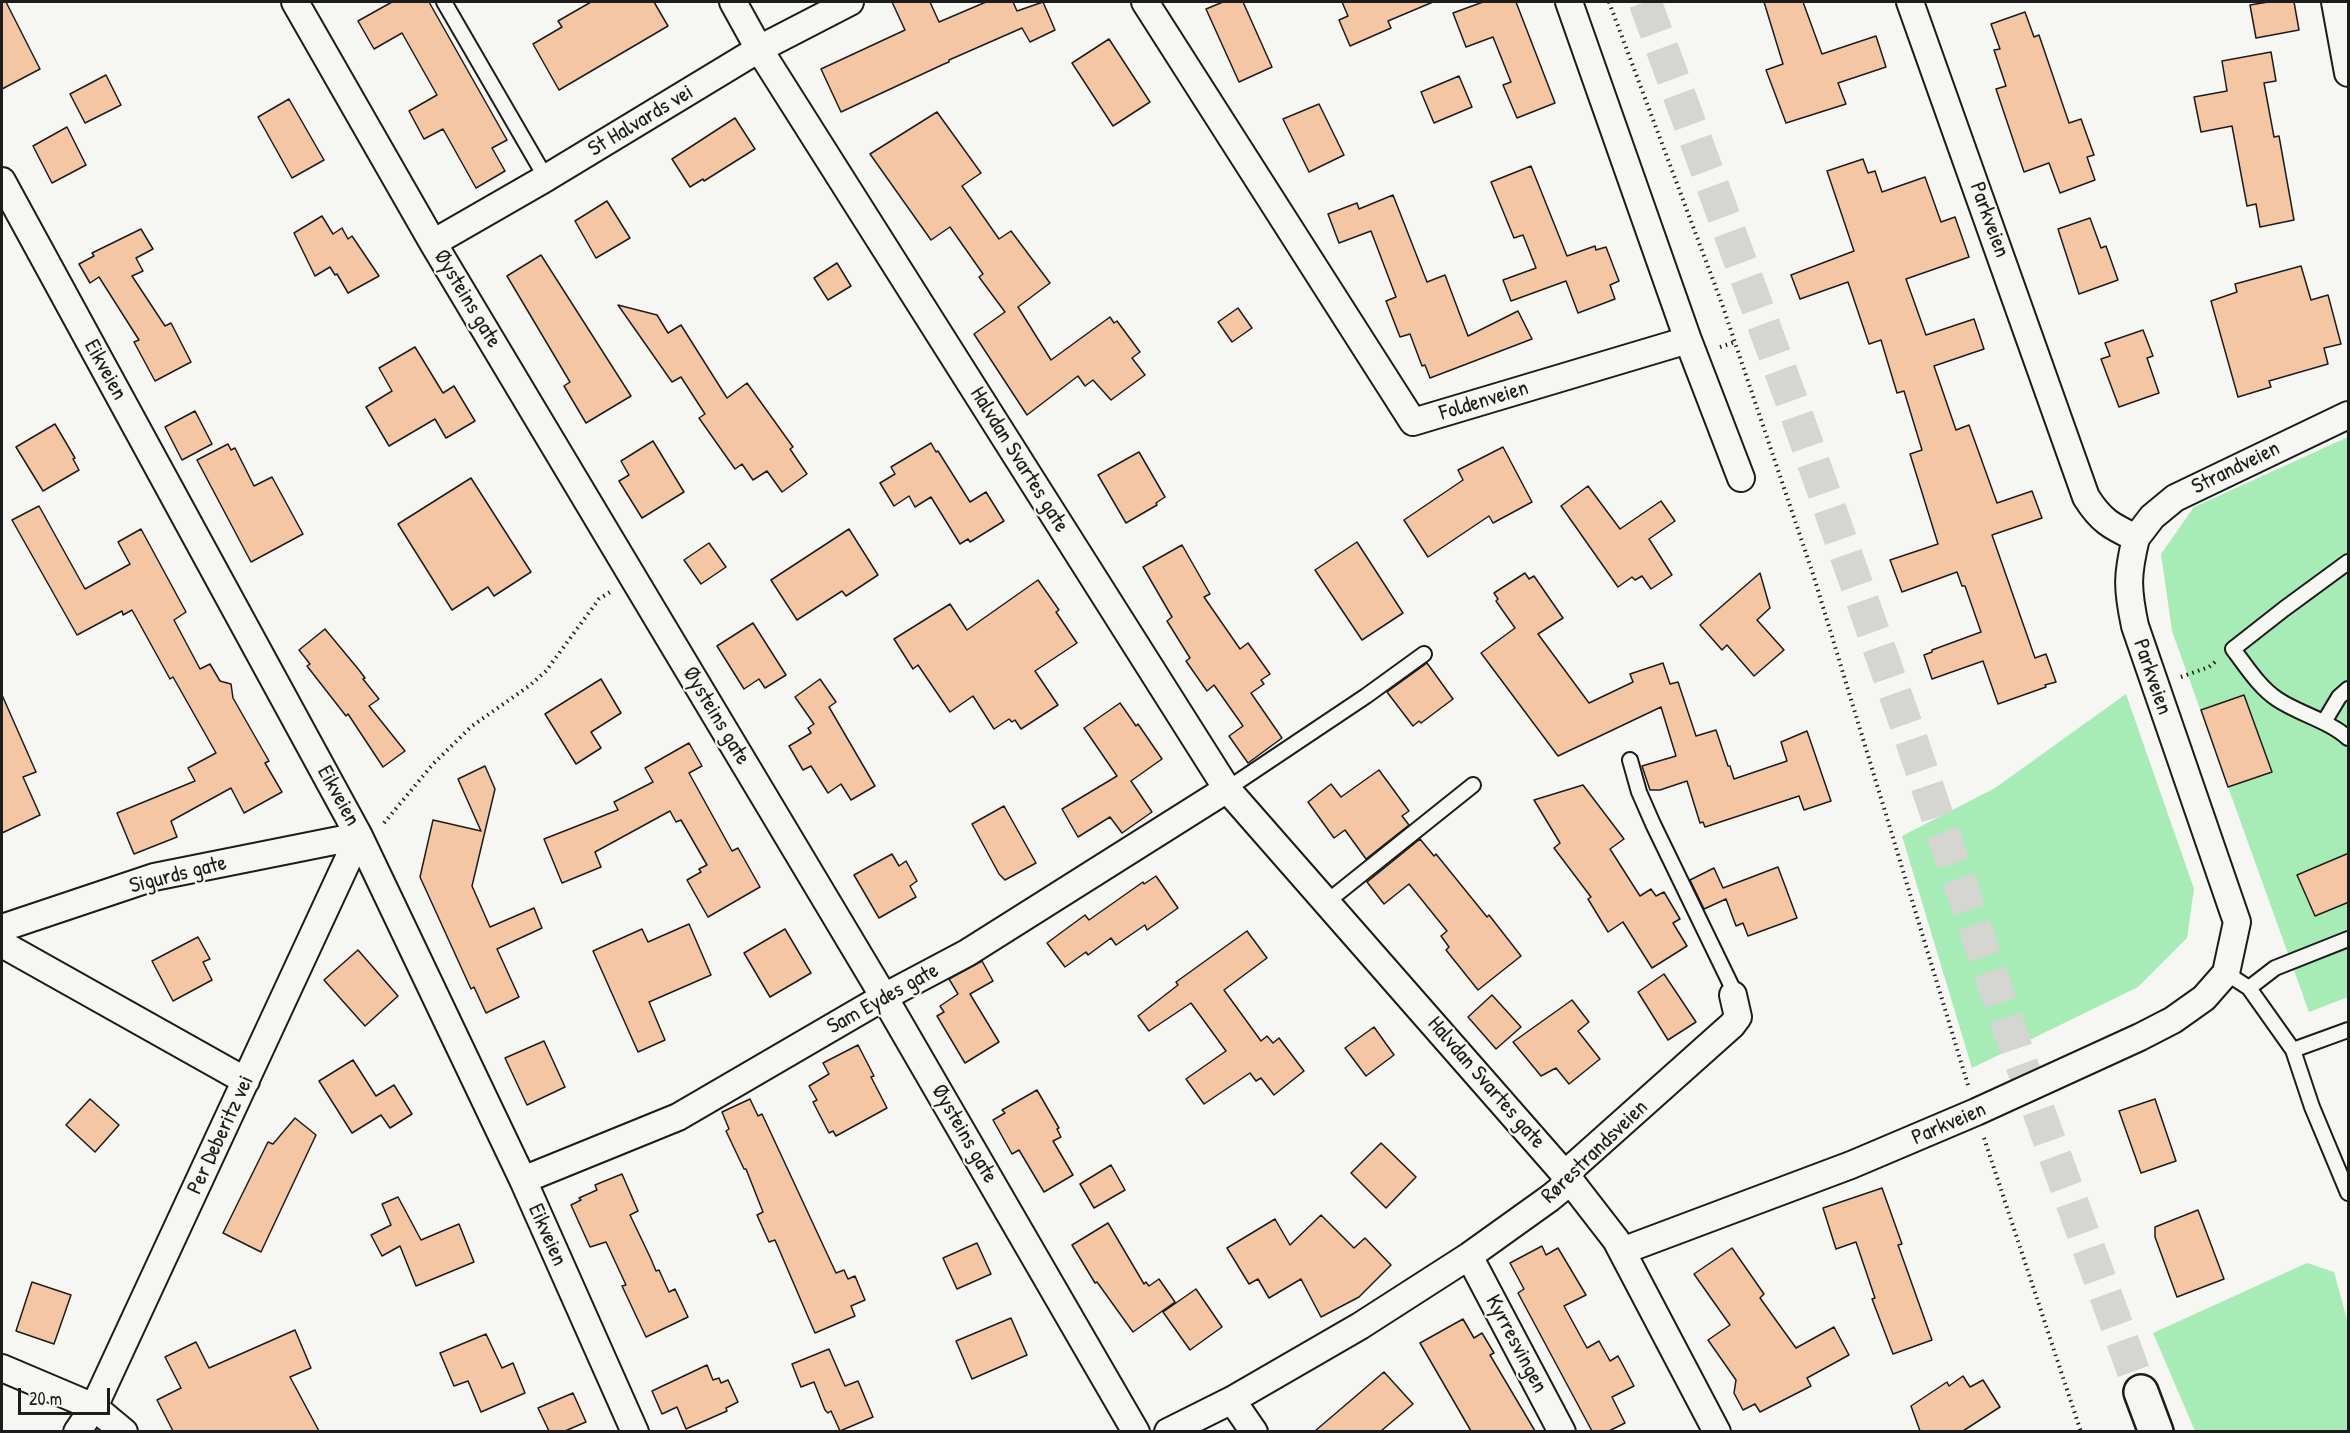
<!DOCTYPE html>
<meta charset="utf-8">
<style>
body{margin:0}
#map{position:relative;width:2350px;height:1433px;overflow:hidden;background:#f6f6f2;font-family:"Patrick Hand",sans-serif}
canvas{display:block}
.frame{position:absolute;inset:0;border:3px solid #1c1c1c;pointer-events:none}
.scale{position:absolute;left:18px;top:1388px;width:92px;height:27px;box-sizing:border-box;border:3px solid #1c1c1c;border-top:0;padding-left:8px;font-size:18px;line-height:21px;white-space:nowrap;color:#1c1c1c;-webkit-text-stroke:4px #f6f6f2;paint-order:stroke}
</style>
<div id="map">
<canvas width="2350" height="1433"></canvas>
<div class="frame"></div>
<div class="scale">20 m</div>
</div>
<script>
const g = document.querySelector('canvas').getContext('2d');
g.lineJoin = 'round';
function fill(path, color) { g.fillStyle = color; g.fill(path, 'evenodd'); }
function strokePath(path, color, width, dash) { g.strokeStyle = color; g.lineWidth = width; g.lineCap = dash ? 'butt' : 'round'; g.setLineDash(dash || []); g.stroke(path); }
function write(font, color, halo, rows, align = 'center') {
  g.font = font + ' "Patrick Hand",sans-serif'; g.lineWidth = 4.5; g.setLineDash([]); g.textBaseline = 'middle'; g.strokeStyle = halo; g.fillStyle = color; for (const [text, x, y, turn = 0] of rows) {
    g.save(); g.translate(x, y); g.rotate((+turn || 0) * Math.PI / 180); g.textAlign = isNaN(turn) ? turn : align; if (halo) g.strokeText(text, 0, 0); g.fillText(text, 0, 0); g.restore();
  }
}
const green = new Path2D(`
 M2348,437V997L2309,1012L2172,631L2161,554L2194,507Z
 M2126,694L2194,889L2187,938L2138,987L1972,1068L1902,836L1995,788Z
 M2307,1263L2334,1272L2348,1323V1431H2195L2153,1333Z`);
const building = new Path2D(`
 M2,2H6L40,69L2,89Z
 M392,2H429L507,140L492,148L505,171L476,188L443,129L424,139L409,111L437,95L402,33L374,49L358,21Z
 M591,2H654L668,26L559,90L533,44L562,27L558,21Z
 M892,2H930L939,22L986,2H1013L1017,11L1043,2L1055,30L1030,42L1022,28L949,60V62L944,64L841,112L821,69L905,30Z
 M1223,2H1243L1272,67L1239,82L1206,9Z
 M1342,2H1433L1388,21L1391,28L1350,46L1339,20L1348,16Z
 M1483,2H1516L1555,103L1517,118L1503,85L1511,82L1493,37L1466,47L1453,13Z
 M1764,2H1803L1822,54L1876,36L1886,67L1838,83L1846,104L1786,123L1766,70L1783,64Z
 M2268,2H2294L2299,30L2256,38L2250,5Z
 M2025,12L2034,37L2039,35L2069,123L2081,119L2094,155L2087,157L2095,180L2060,193L2049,163L2024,172L1996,89L2006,86L1994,50L2000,49L1991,24Z
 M1109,39L1150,102L1113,126L1072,63Z
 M2271,52L2276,81L2264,83L2274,137L2279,136L2294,220L2260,227L2256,204L2247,206L2232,126L2201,132L2194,97L2227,91L2222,61Z
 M106,75L121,105L85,123L70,94Z
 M1459,76L1472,107L1434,123L1421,92Z
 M289,99L324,160L292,178L258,117Z
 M1319,104L1344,155L1309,172L1283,119Z
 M937,112L981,173L962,186L999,239L1011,231L1050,283L1018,307L1051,360L1110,317L1114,323L1117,321L1140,352L1132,358L1145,375L1111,400L1093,380L1085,386L1078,376L1027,415L974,334L1005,312L979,277L983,274L950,227L931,240L870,154Z
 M735,118L755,149L704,181L703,179L690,187L672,159Z
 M67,127L86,165L52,183L33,146Z
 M1863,159L1868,173L1875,171L1882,192L1925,177L1941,222L1955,217L1969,257L1906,279L1926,335L1974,319L1984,349L1934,366L1956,430L1969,425L1997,503L2032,491L2042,518L1992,535L2035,658L2046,654L2056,682L2045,685L2046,687L1998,704L1983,661L1932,679L1924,655L1932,652V650L1981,632L1965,586H1962L1957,572L1902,592L1890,560L1938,544L1910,454L1922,450L1904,391L1897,393L1881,340L1869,344L1848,282L1800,299L1791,275L1854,251L1827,171Z
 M1531,166L1567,256L1595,246L1596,250L1606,247L1619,281L1610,285L1615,299L1578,313L1566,281L1511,301L1503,280L1536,268L1523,235L1514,238L1491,182Z
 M1393,195L1427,282L1445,275L1468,336L1518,311L1532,339L1430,378L1425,365L1422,366L1410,334L1400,337L1386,301L1396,297L1371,231L1339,243L1328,214L1357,203L1359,209Z
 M607,201L630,238L596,258L575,221Z
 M322,216L333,234L342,228L348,239L352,236L379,276L348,293L337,274L335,275L330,267L315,276L294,233Z
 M2090,218L2101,248L2106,246L2118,280L2079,294L2058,229Z
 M141,229L153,249L136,258L143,271L132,276L165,326L171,323L191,362L155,381L134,342L139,340L99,277L90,283L79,264L94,256L92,253Z
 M541,255L631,396L586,423L564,386L570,382L507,276Z
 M837,263L851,286L828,300L814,278Z
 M2301,266L2311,300L2328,295L2341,344L2324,348L2328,364L2269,381L2271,387L2238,397L2211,301L2237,292L2235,284Z
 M618,305L657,315L668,333L681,325L727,398L747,383L793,447L790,449L807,474L782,492L767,471L753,480L742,464L735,469L699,418L705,414L681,377L672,382Z
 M1238,308L1252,328L1232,342L1218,322Z
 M2143,330L2153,356L2147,358L2159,393L2119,407L2101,359L2110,356L2105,343Z
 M415,347L443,393L454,386L475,421L446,438L435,419L389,446L366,407L392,391L379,368Z
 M195,411L212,444L182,460L165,427Z
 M55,424L75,458L73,459L79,470L43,491L16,447Z
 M653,441L684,492L642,518L619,481L629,475L621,461Z
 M931,443L936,452L938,451L970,502L986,492L1004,521L970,542L968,539L960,544L931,497L915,507L909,496L894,506L880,483L895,474L891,467Z
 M228,444L231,450L235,448L254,486L272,477L303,534L251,562L197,460Z
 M1503,447L1532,502L1493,523L1489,516L1428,557L1404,520L1463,480L1458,470Z
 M1139,452L1165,497L1156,503L1157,505L1126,523L1098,475Z
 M471,478L531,572L494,596L488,587L452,610L398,524Z
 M1588,486L1620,529L1661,501L1675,521L1649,539L1672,575L1651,589L1642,576L1635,580L1632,577L1618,587L1561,506Z
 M39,506L85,589L130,564L118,542L141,529L186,612L174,620L200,669L210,664L220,681L231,684L233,698L269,761L265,763L282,792L244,813L231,788L171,821L177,837L134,854L117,813L195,781L188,768L216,753L173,677L170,679L132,610L123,615L122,611L77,635L12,520Z
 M849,529L878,575L846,596L842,591L797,620L771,580Z
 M1357,542L1403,613L1362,640L1315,570Z
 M709,543L726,567L701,584L684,560Z
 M1182,545L1210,594L1204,597L1240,649L1248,643L1270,674L1261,680L1264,684L1251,693L1282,738L1248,763L1229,736L1243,726L1214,685L1207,691L1186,661L1190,658L1167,621L1172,617L1143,567Z
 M1525,573L1529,579L1534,576L1563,618L1538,634L1589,703L1633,682L1630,674L1663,663L1670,684L1678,682L1696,736L1716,730L1728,766H1730L1734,779L1787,761L1781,742L1807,731L1831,801L1804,810L1799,796L1705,827L1703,822L1700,823L1687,781L1660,790H1650L1642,766L1676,756L1661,707L1558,756L1481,653L1515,628L1496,601L1498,599L1494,593Z
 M1760,573L1770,608L1757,620L1784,650L1754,676L1727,645L1722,650L1700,625Z
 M1038,580L1059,610L1056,612L1077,643L1035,671L1058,705L1021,729L1015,720L1012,722L1009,719L994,729L973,696L950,712L918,665L913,669L894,639L950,604L967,630Z
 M753,623L786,675L765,688L759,679L744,689L717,646Z
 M325,629L359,670L365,678L363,679L379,699L369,706L405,751L383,767L348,714L346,716L307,666L310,664L299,650Z
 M1427,663L1453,699L1421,723L1419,721L1413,726L1387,692Z
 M601,679L621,713L591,732L601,748L576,764L545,714Z
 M820,679L836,702L829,707L875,786L851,800L841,784L828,793L811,766L803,770L789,746L811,733L808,728L814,724L795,697Z
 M2,695L36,772L23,777L40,815L2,833Z
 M2244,695L2272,772L2228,787L2201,710Z
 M1120,703L1136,726L1138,724L1162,759L1131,781L1152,812L1122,833L1110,817L1078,837L1062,809L1117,776L1084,728Z
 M689,743L702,766L689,773L732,851L738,848L760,887L708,917L687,880L701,872L699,869L707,865L681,820L676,822L670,811L595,852L601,867L562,883L544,839L618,810L614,802L653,782L645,768Z
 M485,766L495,789L472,886L490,927L534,908L542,928L497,949L519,997L486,1013L474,987L471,989L420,877L433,820L481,831L458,779Z
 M1379,770L1409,811L1402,816L1409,825L1366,859L1345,830L1334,838L1308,802L1331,784L1341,797Z
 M1583,785L1624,839L1610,849L1640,896L1651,889L1656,896L1664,892L1680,919L1673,923L1687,946L1652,968L1623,922L1608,932L1588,899L1591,897L1554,848L1560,843L1534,800Z
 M1004,806L1036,863L1005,880L999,874L972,824Z
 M1420,839L1434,856L1436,854L1487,917L1489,915L1521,956L1478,990L1446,950L1449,947L1441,936L1447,931L1409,884L1384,904L1367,882Z
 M2349,853V902L2315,916L2297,875Z
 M892,854L899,866L906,861L917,881L910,886L916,897L879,918L854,875Z
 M1778,867L1797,918L1748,936L1743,923L1736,926L1726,899L1704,909L1690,880L1714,868L1723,888Z
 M1156,876L1178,908L1147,930L1145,925L1116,945L1111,938L1088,955L1086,952L1065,967L1047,943L1085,915L1089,920L1143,882L1144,884Z
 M689,924L711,975L649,1002L665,1040L638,1052L593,951L642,929L648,942Z
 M785,929L811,973L770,997L744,953Z
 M1247,931L1267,958L1224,990L1261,1041L1267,1036L1273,1043L1279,1038L1304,1071L1274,1095L1261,1078L1256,1081L1250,1073L1204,1104L1186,1079L1226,1051L1191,1003L1149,1031L1138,1016L1178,985L1176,982Z
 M198,937L210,959L203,962L212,980L173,1001L152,961Z
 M358,950L398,996L365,1026L324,980Z
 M982,961L993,981L970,994L999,1042L965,1063L937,1016L944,1012L940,1006L958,994L949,979Z
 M1664,974L1696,1022L1668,1040L1638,992Z
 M1492,995L1521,1027L1496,1049L1468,1017Z
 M1572,1000L1589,1022L1578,1031L1600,1059L1569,1084L1556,1068L1541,1076L1513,1042Z
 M1374,1027L1394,1055L1366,1076L1345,1048Z
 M544,1041L565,1087L527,1105L505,1058Z
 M858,1045L874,1076L871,1077L887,1108L836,1136L833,1131L829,1133L813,1102L817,1100L809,1086L829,1074L823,1063Z
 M353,1060L376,1096L394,1085L412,1114L390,1128L381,1115L352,1133L319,1081Z
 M1037,1090L1059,1128L1057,1129L1061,1137L1053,1141L1073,1175L1044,1192L1019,1150L1012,1154L993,1120L1005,1113L1002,1110Z
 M90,1099L119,1125L95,1152L66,1125Z
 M750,1099L758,1116L762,1114L836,1273L844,1270L848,1279L855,1276L865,1300L851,1306L855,1316L815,1333L775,1240L769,1242L757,1215L763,1212L746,1169H744L726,1131L729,1129L722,1112Z
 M2155,1099L2176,1161L2141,1173L2119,1111Z
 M295,1118L316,1135L261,1252L223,1233L268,1142L273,1144Z
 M1381,1143L1416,1177L1386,1208L1351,1173Z
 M1111,1165L1125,1190L1094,1208L1080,1184Z
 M622,1174L638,1211L630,1215L651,1259L656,1271L659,1270L669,1292L675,1289L688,1317L646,1337L622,1286L626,1285L606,1242L590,1247L571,1205L581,1200L579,1198L597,1190L595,1185Z
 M1882,1188L1902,1244L1898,1245L1932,1340L1893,1354L1872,1299L1875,1298L1856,1242L1836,1249L1823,1208Z
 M398,1197L421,1240L459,1224L474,1262L416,1286L400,1246L382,1256L371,1235L391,1225L382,1204Z
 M2198,1210L2224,1279L2177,1297L2155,1237V1227Z
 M1321,1215L1354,1248L1365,1238L1391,1265L1359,1297L1321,1317L1301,1279L1269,1298L1258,1279L1249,1284L1227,1248L1275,1219L1290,1245Z
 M1108,1223L1144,1284L1146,1282L1149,1286L1159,1279L1175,1302L1133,1332L1097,1282L1095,1283L1072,1245Z
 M977,1243L991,1274L957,1289L943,1258Z
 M1542,1246L1546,1255L1558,1248L1586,1295L1564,1306L1587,1348L1599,1341L1610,1361L1618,1356L1634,1386L1612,1397L1625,1423L1609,1431H1592L1518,1293L1524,1289L1510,1263Z
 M1732,1248L1764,1294L1760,1298L1796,1348L1834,1327L1849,1355L1807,1378L1811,1386L1760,1412L1755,1404L1743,1410L1734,1393L1736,1380L1708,1340L1730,1325L1694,1274Z
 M32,1282L71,1295L54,1344L16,1331Z
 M1196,1289L1222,1327L1190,1350L1163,1312Z
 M1011,1318L1027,1355L972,1379L956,1341Z
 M1463,1319L1474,1338L1482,1333L1494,1353L1490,1355L1535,1431H1471L1420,1343Z
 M295,1330L311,1368L290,1377L319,1431H173L157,1400L181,1388L165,1357L196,1342L209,1368Z
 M486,1334L502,1368L513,1363L525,1393L481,1412L468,1381L454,1386L440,1353Z
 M829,1349L845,1386L858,1381L873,1417L840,1431L831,1411L828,1413L825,1410L814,1382L801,1387L792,1364Z
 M707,1365L713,1380L719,1378L721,1383L728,1380L738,1402L726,1408L727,1411L686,1429L677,1407L662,1414L652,1391Z
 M1384,1372L1413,1404L1381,1431H1315Z
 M1963,1376L1970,1387L1983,1380L2000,1407L1963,1431H1920L1911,1406L1947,1382L1949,1386Z
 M573,1393L586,1422L565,1431H549L538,1408Z`);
const highwayTunnel = new Path2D(`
 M1645,2L1792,402L1909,733L2020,1060L2141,1392`);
const path = new Path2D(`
 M1609,2L1722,304L1813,574L1968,1085
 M1720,347L1735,342
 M2181,677L2209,667L2215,662
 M384,823L433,764L472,726L529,686L546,671L599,599L610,592
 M1984,1138L2081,1432`);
const lane = new Path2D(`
 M444,2L546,178
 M2348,562L2284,609L2233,649C2246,666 2259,687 2277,699C2299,714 2328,720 2348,738
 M2324,722L2339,697L2348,689
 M1630,760L1639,792L1653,824L1732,987L1733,995
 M1227,789L1366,696L1424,654
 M1328,901L1473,785
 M2226,973L2249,988L2293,1050L2312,1107L2348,1193
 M2249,988L2275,968L2348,939
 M2293,1050L2348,1030`);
const street = new Path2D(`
 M295,2L433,243L884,997L1136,1432
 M733,2L759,49L1227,789L1568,1178L1616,1240L1717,1432
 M1145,2L1413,422L1688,340L1569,2
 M2335,2L2348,73
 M2,181L359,836L523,1180L635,1432
 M433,243L546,178L759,49L850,2
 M1688,340L1741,478
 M2136,538L2152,517L2175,498L2348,415
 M2,928L154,877L359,836
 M2,944L246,1081
 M523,1180L678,1117L884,997L967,953L1227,789
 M1622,1251L1851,1165L1976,1112L2140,1037L2173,1020L2204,998L2226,973L2237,922L2135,626C2127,588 2127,575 2136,538C2111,526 2101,521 2086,497L1910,2
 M1469,1256L1562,1432
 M2,1368L94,1407L124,1432
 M1232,1400L1254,1432
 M77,1432L94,1407L359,836
 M1168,1432L1232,1400L1360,1326L1469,1256L1550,1198L1561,1189L1574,1166L1732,1025L1738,1017L1733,995`);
const highway = new Path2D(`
 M2141,1392L2156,1432`);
const streetNames = [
 ["St Halvards vei",641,121,-31],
 ["Parkveien",1989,220,70],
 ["Øysteins gate",467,299,59],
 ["Eikveien",105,370,61],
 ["Foldenveien",1484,401,-17],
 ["Halvdan Svartes gate",1019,460,58],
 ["Strandveien",2236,468,-26],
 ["Parkveien",2152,677,71],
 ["Øysteins gate",716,716,59],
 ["Eikveien",338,796,61],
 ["Sigurds gate",178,875,-14],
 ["Sam Eydes gate",883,999,-29],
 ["Halvdan Svartes gate",1486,1083,49],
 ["Parkveien",1949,1124,-23],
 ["Øysteins gate",964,1134,60],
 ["Per Deberitz vei",221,1135,-65],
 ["Rørestrandsveien",1595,1152,-44],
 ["Eikveien",547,1235,66],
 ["Kyrresvingen",1516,1344,62]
];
fill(green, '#a7ebb6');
fill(building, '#f5c6a4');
strokePath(building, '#1c1c1c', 1.5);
strokePath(highwayTunnel, '#d5d5d2', 33, [33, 16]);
strokePath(lane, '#1c1c1c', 18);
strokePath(street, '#1c1c1c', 30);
strokePath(highway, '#1c1c1c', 38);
strokePath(path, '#1c1c1c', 4, [1.5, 4.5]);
strokePath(lane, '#f6f6f2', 14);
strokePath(street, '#f6f6f2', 26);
strokePath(highway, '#f6f6f2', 33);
write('22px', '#1c1c1c', '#f6f6f2', streetNames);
</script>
